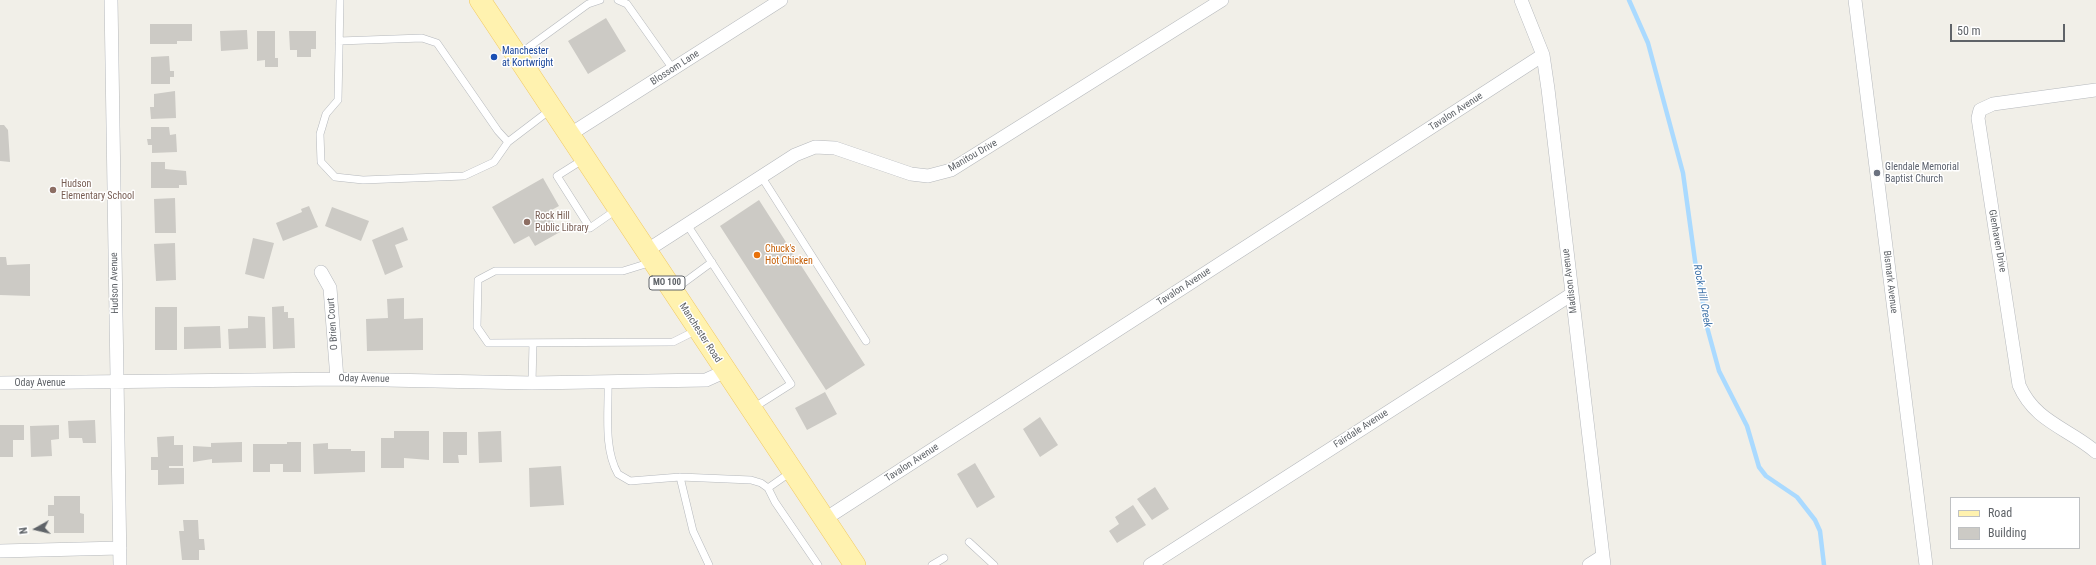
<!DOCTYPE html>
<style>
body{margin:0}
#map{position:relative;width:2096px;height:565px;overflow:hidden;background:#f1efe8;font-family:"Roboto Condensed",sans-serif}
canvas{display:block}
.legend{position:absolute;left:1950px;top:497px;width:130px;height:52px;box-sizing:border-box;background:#fff;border:1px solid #bfc1c3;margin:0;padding:5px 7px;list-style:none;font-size:12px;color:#5f6368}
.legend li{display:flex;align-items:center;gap:8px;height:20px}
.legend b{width:20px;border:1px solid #bfc1c3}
.north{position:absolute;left:16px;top:509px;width:40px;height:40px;-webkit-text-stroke:3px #fff;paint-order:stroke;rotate:262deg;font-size:11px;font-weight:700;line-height:16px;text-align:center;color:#5f6368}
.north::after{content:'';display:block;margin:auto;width:14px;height:18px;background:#5f6368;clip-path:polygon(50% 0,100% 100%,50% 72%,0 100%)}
.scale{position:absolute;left:1950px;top:24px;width:115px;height:18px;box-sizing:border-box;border:2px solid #5f6368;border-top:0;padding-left:5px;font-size:12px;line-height:14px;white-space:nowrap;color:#5f6368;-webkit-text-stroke:3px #fff;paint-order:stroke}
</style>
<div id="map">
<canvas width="2096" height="565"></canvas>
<ul class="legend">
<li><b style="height:5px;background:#fff2af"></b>Road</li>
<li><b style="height:11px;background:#cccac5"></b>Building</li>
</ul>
<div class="north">N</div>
<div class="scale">50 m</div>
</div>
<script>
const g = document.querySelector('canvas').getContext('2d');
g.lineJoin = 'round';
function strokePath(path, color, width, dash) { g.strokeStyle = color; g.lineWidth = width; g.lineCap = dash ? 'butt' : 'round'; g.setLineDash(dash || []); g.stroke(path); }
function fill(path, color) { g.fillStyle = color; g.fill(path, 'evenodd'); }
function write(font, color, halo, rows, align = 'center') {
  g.font = font + ' "Roboto Condensed",sans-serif'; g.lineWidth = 3; g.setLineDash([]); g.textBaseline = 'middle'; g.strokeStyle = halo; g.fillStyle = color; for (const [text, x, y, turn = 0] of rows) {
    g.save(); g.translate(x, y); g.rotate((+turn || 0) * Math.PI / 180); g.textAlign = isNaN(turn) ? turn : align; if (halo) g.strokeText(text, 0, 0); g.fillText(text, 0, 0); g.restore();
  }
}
const stream = new Path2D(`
 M1629,0L1648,43L1683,173L1696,268L1702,291L1704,316L1719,371L1747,426L1759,467L1766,476L1797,497L1815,520L1820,531L1824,565`);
const building = new Path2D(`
 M606,18L626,51L588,74L568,41Z
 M150,24H192V41H177V44H150Z
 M247,30L248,49L221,51L220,31Z
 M257,31H275V58H278V67H265V60L257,61Z
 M289,31H316V49H311V57H297V50H290Z
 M169,56L170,71H174V77H170V84H151V57Z
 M175,91L176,118L151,119L150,107H154V94Z
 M0,125H4L8,130L10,162L0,161Z
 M151,127H169L170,135L176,134L177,152L152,153V145H148L147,139H151Z
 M151,162H165V169L186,171L187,185H179V188H151Z
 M543,178L559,206L548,212L560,232L535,246L529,236L514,244L492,207Z
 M175,198L176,233H155L154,199Z
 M759,200L865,365L826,390L720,226Z
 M309,206L318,227L283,241L276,223L302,212L301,209Z
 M332,207L369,221L361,241L325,226Z
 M403,227L408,240L395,245L403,267L385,275L372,240Z
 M253,238L274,243L264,279L245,274Z
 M175,243L176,280L156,281L154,244Z
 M0,257H6L7,265L30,264V296L0,295Z
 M404,298V319L423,318V350L367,351L366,319L388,318L387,299Z
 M284,306V312H288V318H294L295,348L273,349L272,307Z
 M155,307H177V350H155Z
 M248,316L265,317L266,348L229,349L228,329L248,328Z
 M220,326L221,348L184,349V327Z
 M825,392L837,414L807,430L795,408Z
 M1040,417L1058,445L1040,457L1023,429Z
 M95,420L96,443H83L82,438H69L68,421Z
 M0,425H24V440H13V457H0Z
 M59,425V439L51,440L52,456L31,457L30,426Z
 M394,431H429V460L404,458V468H381V438H394Z
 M501,431L502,462L479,463L478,432Z
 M443,432H467V455H458L459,463H443Z
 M174,436V445H183V466H169V468H184V484L158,485V470H151V457H158L157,437Z
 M242,442V462L212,463V459L193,462V446L211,447V443Z
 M287,442H301V472H283V464H270V472H253V444H287Z
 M328,443V449H351V451H365V472L314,474L313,444Z
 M975,463L995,497L977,508L957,474Z
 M561,466L564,505L530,507L529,468Z
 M1155,487L1169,509L1152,520L1137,499Z
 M54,496H80V513L84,514V533H54V516H48V505H54Z
 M1133,505L1146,525L1117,543L1109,531L1119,524L1115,517Z
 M183,520H198L199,539H204L205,550H199V560H182L179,531H184Z`);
const service = new Path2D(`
 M340,0L338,100L326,114L320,134L321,162L335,177L363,180L464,176L494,162L508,142L550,110
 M618,0L627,4L673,69
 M339,41L422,38L437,43L498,131L508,142
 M518,55L588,4L600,0
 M584,159L557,176L590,228L616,210
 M761,176L866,341
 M686,223L791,384L753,408
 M652,262L623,271H495L478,280L477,327L488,343L673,342L697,330
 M674,290L712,262
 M608,381C609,410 603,448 618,474L630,481L680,477
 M532,383L533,343
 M768,488L775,502L818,565
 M969,542L994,565
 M709,565L693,531L680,477L751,480L761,483L768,488L791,472
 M932,565L944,558`);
const minor = new Path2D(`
 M111,0L120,565
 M1521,0L1543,55L1548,89L1604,565
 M1855,0L1926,565
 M2096,90L1993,104L1980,110L1978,118L2019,385C2035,422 2068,428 2096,452
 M569,135L781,0
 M646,251L795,155L815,147L835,148L911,174L928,176L951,170L1222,0
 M321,272L330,288L337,379
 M0,383L337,379L532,383L706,380L726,371
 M825,519L1543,55
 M0,551L120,548
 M1150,565L1572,294
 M1589,565L1603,556`);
const primary = new Path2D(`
 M480,0L855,565`);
const markers = [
 [494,57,4,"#1a4fb4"],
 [1877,173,4,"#6b7280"],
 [53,190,4,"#8d6e63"],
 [527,222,4,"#8d6e63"],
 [757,255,4,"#e8710a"]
];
const shields = [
 [667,283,36]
];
const shieldNames = [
 ["MO 100",667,283]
];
const transitNames = [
 ["Manchester",502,51],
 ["at Kortwright",502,63]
];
const streetNames = [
 ["Blossom Lane",675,68,-33],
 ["Tavalon Avenue",1456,112,-33],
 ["Manitou Drive",973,156,-30],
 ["Glenhaven Drive",1997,241,80],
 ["Madison Avenue",1570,281,-97],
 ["Bismark Avenue",1890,282,83],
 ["Hudson Avenue",115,283,-91],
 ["Tavalon Avenue",1184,287,-33],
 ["O Brien Court",333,324,-94],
 ["Manchester Road",700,333,57],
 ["Oday Avenue",364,379,1],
 ["Oday Avenue",40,383],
 ["Fairdale Avenue",1361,429,-33],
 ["Tavalon Avenue",912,463,-33]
];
const worshipNames = [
 ["Glendale Memorial",1885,167],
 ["Baptist Church",1885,179]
];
const educationNames = [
 ["Hudson",61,184],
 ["Elementary School",61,196],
 ["Rock Hill",535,216],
 ["Public Library",535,228]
];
const foodNames = [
 ["Chuck's",765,249],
 ["Hot Chicken",765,261]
];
const waterNames = [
 ["Rock Hill Creek",1702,296,80]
];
strokePath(stream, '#aadaff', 4.5);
fill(building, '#cccac5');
strokePath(service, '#b5b8bc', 8);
strokePath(minor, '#b5b8bc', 14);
strokePath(primary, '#f2c960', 22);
strokePath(service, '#fff', 7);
strokePath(minor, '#fff', 13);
strokePath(primary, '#fff2af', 21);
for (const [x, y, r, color] of markers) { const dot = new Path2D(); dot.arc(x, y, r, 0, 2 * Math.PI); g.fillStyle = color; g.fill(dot); strokePath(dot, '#fff', 1.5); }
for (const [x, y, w] of shields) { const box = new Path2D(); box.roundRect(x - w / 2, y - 7, w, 14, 3); g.fillStyle = '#fff'; g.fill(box); strokePath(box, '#5f6368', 1); }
write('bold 9px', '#5f6368', null, shieldNames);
write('10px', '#164399', '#fff', transitNames, 'left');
write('10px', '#5f6368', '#fff', streetNames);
write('10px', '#5b616d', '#fff', worshipNames, 'left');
write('10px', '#785e54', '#fff', educationNames, 'left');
write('10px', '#c56008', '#fff', foodNames, 'left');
write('italic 11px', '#4174aa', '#fff', waterNames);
</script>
